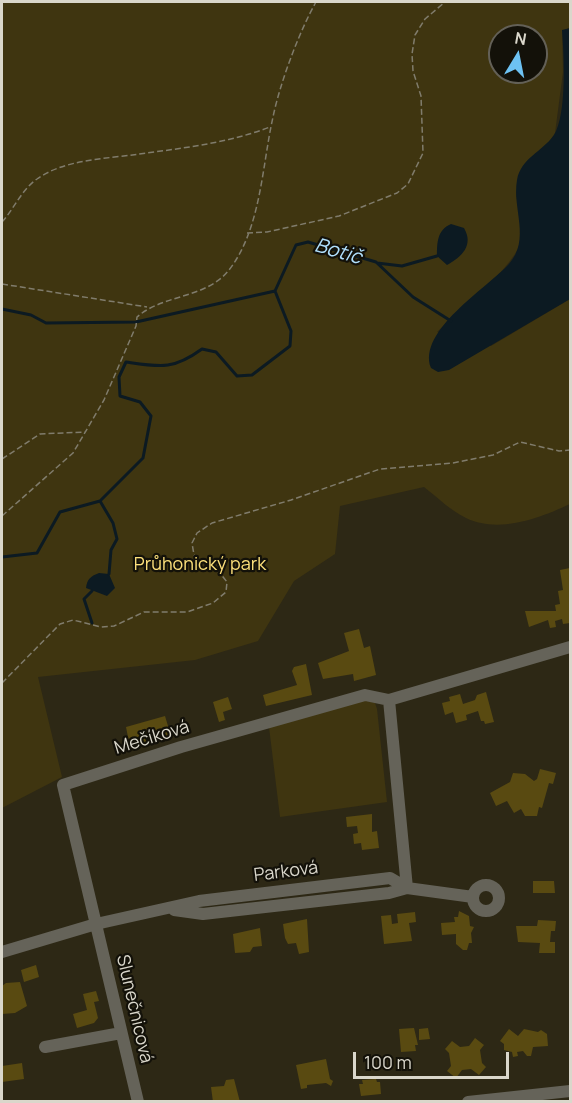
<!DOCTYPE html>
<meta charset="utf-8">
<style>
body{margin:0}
#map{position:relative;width:572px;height:1103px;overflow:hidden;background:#2d2815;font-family:Manrope,sans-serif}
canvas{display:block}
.frame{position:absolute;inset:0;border:3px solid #dad7cb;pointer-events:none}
.north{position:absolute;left:488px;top:24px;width:60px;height:60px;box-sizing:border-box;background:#131109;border:2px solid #636057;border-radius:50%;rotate:10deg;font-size:16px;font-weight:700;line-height:24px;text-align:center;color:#dad7cb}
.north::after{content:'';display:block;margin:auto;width:21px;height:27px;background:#6dc2f3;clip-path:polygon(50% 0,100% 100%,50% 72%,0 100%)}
.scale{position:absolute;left:353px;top:1052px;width:156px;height:27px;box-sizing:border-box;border:3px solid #dad7cb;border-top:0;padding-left:8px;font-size:18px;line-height:21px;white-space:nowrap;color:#dad7cb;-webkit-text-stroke:4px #131109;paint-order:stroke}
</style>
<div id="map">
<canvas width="572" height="1103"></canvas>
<div class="frame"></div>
<div class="north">N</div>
<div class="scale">100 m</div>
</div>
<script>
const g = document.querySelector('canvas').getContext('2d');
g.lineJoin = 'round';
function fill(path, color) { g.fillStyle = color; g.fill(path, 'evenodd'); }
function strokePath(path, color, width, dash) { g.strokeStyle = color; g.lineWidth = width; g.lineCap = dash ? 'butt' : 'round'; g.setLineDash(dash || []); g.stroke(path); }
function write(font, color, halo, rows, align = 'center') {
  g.font = font + ' Manrope,sans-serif'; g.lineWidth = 4.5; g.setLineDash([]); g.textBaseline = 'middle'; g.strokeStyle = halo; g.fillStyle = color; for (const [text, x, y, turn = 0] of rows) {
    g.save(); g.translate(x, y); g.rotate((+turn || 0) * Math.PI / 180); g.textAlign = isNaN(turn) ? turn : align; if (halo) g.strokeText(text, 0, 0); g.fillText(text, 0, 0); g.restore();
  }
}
const green = new Path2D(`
 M2,2H570V28L562,31L563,72L555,133L516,193C517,207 525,230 520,244C510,271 459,310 437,332L491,346L570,299V504C540,518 499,534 466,518C451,511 437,497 424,487L340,506L335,554L294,581L258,641L195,660L38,677L62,777L2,808ZM500,36H536V72H500Z
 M365,700L375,703L377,709L387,802L280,817L269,727Z`);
const water = new Path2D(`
 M570,28V299L449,370L438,372L431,368C417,331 487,288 509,264C531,239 512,209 517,180C521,158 542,152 554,135C567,114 564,55 562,30Z
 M451,224L464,228C474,245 462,257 447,265L437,256C437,243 437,230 451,224Z
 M99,573L109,574L115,588L107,596L86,588C87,579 91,576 99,573Z`);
const stream = new Path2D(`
 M377,263L402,266L437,256
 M2,309L31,315L46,323L136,322L275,291
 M100,501L113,523L117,539L111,550L109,574
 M2,557L37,553L60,512L100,501L143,458L151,416L140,402L120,396L119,377L126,362C161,367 173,370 202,349L216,352L237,376L252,375L290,346L291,331L275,291L296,245L308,242L376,262L413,297L451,321
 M92,591L84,599L92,623`);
const building = new Path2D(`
 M570,568V623L563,624L562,619L555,621L556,627L550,628L548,620L529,627L525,611H556L555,605L560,604L558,591L563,590L560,570Z
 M359,629L364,648L370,646L376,675L354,681L353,674L323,679L318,663L349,651L344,633Z
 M306,664L312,695L266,706L263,695L297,685L292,671L294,667Z
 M486,692L494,722L485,724L484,721H481L478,711L466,715L467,720L456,723L453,712L445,715L442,703L450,701L449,697L460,694L463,704L475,700L477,695Z
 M228,697L232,709L223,712L225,720L219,722L213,702Z
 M165,716L171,736L152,742L151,740L126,749L123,738L128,737L126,727Z
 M540,769L556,773L553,784L549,783L542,808L539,807L537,816H525L521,809L514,813L507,801L496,806L490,793L510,782L513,773L525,774L534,781L537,779Z
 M372,814V832L377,831L379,848L362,850L361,843L354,844L353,834L358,833L357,826L347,827L346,817Z
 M533,881H554L555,893H533Z
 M459,911L469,916L470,926L474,927L471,933L472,943H469L467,950H463L456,944V934L442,935L441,923L455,922L454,917H458Z
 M415,912L416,922L409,923L412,941L384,944L381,916L391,915L392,924L398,923L397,914Z
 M307,919L309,952L299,954L296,943L288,944L285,938L283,924Z
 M538,920L556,921L555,931H551L550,942H555V953H539L540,943L518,942L516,926H537Z
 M260,928L262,946L253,947L250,952L235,953L233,934Z
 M36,965L39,977L24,982L21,970Z
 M20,982L27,1006L15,1013L2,1014V986L6,983Z
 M96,991L99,1001L94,1002L98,1018L94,1023L77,1028L73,1014L87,1010L83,994Z
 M414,1028L418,1045H415L416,1051L401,1052L399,1029Z
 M428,1028L430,1039L419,1040V1029Z
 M509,1029L518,1036L524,1029L538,1032L541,1030L547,1034L548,1046L533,1047L531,1056H527L523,1051L517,1052L518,1056L513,1057L512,1052L504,1050V1044L500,1041Z
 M475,1038L484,1045L480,1050L482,1063L486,1067L479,1075L471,1069L462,1070L456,1078L447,1071L451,1066L449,1053L445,1049L452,1041L460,1047L469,1046Z
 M326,1059L330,1079L333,1081L331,1086L326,1083L307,1085V1088L301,1089L296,1065Z
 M22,1063L24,1079L2,1082V1066Z
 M234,1079L240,1102H213L211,1087L224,1086L226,1080Z
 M376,1079L377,1082H380L381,1094L361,1096L359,1084H363L362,1080Z`);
const path = new Path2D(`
 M2,222C14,209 22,189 37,179C65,159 106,159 139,154C184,148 228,143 270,127
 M247,233L267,232L339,216L397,193L408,184L423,153L421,96L413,71L412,54L415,35L425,19L445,2
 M2,284L147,307
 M2,459L40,434L85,432
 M2,516L73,453L104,400L136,326L137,317C163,294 206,299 229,270C261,229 262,166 273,117C280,83 299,32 316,2
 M2,683L60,624L73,620L101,627L114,626L144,612H187L213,603L226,592L227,582L220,573L194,555L192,543L197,533L212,523L291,500L380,469L453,463L493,455L520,442L559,451L570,450`);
const street = new Path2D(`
 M389,700L407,888
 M473 898a13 13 0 1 1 26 0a13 13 0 1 1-26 0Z
 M174,910L203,914L389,893L407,888L473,897
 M2,952L96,924L199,901L390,878L407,888
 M45,1047L121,1033
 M138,1102L63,785L181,747L365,695L389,700L570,647
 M468,1102L570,1091`);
const parkNames = [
 ["Průhonický park",200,565]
];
const streetNames = [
 ["Mečíková",152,738,-17],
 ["Parková",286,872,-7],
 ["Slunečnicová",134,1009,77]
];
const waterNames = [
 ["Botič",338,252,16]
];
fill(green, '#3f3510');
fill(water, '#0c1a22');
strokePath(stream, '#0c1a22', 3);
fill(building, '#594a11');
strokePath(path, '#807c6c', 1.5, [6, 3]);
strokePath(street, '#656359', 12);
write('18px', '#fde07b', '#131109', parkNames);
write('18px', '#dad7cb', '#131109', streetNames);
write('italic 20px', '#b0dffb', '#131109', waterNames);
</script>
